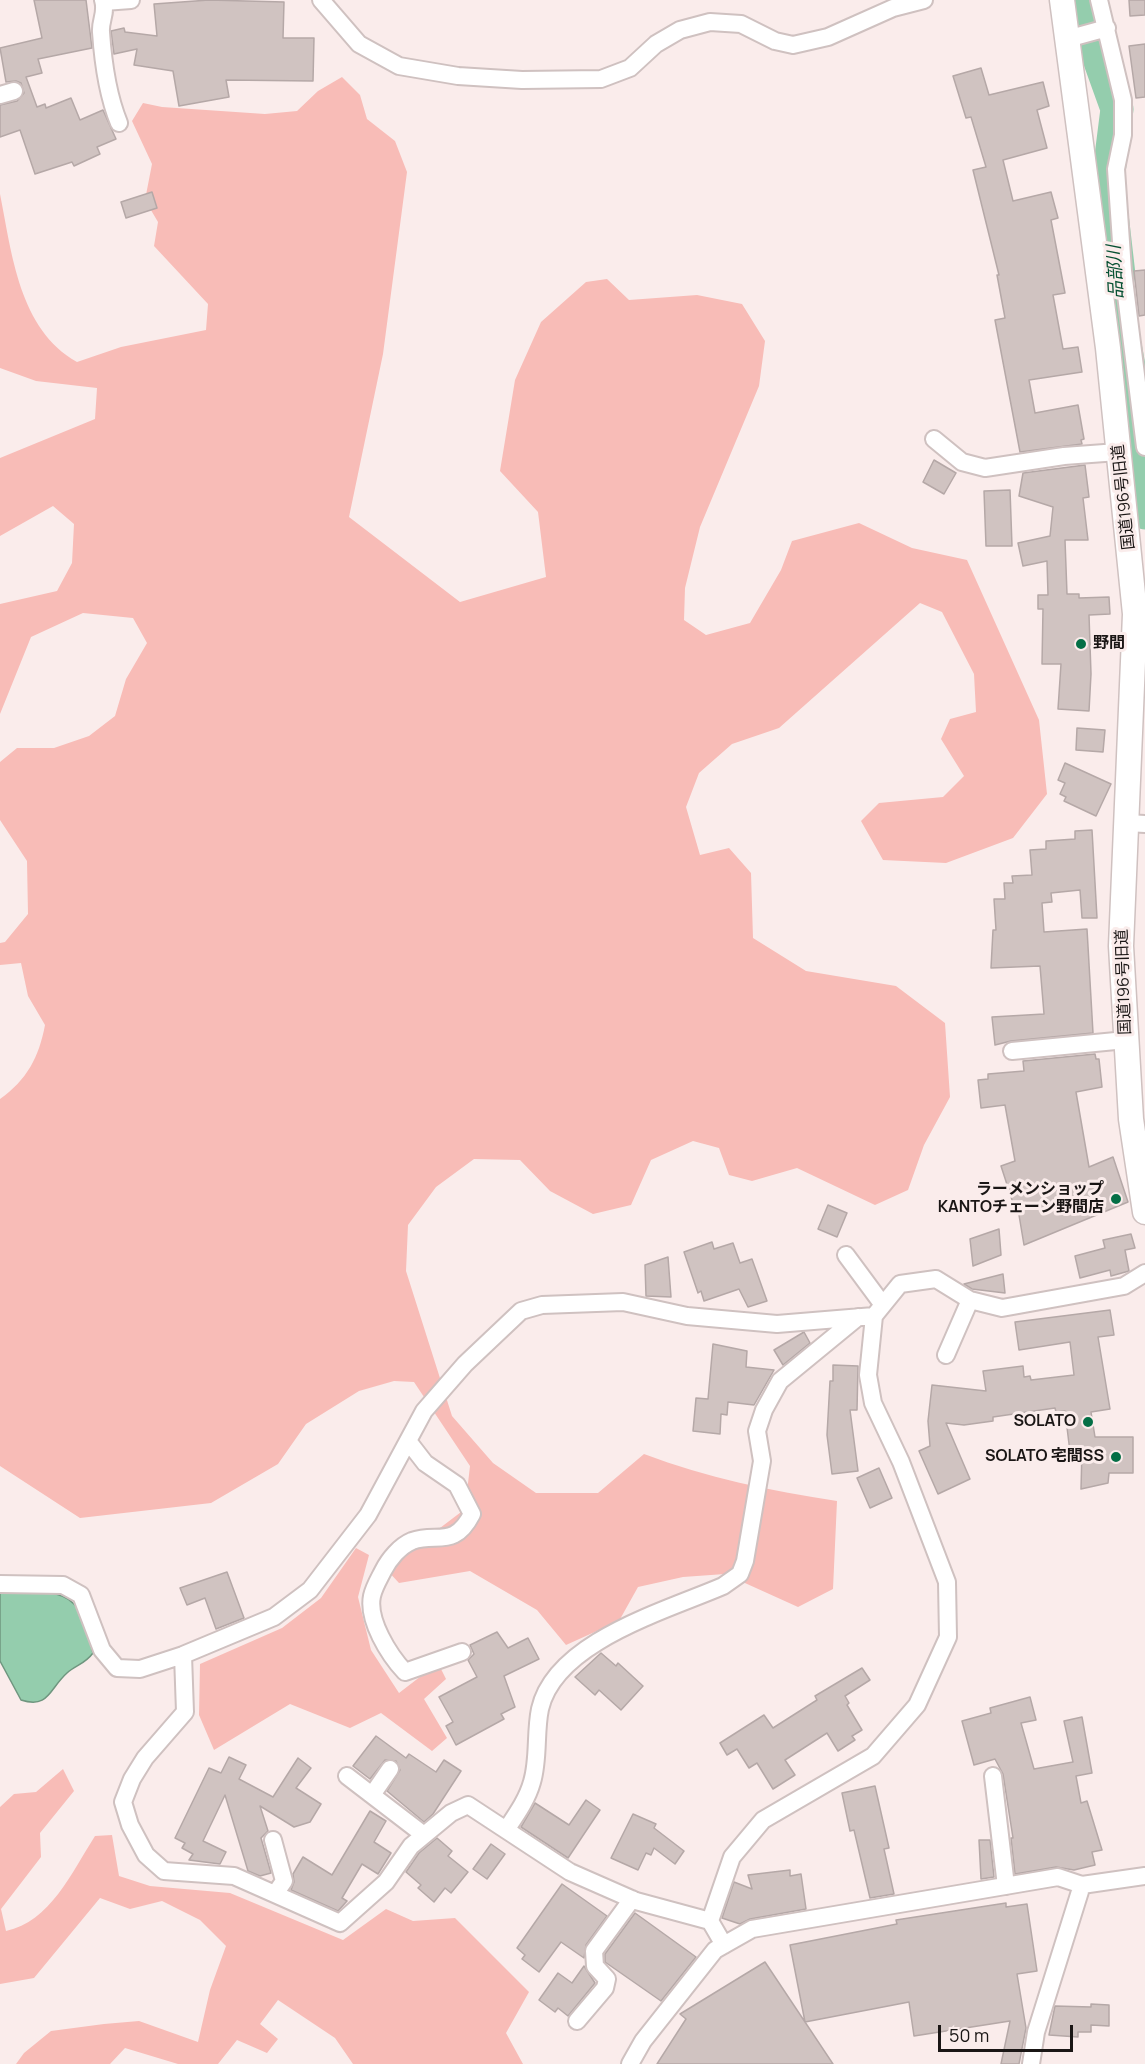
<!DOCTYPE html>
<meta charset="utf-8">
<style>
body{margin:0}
#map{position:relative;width:1145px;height:2064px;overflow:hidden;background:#faeceb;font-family:Manrope,sans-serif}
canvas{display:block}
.scale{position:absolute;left:938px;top:2025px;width:135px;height:27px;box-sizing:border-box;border:3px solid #1a1615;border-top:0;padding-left:8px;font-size:18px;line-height:21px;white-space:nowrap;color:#1a1615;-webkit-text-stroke:4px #faeceb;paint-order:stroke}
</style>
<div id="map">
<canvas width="1145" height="2064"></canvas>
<div class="scale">50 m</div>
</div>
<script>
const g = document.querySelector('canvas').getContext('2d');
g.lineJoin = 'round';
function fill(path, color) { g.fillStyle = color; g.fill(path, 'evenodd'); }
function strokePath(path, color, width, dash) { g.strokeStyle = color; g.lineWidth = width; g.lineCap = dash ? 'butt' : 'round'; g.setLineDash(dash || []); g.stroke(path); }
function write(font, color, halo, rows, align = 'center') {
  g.font = font + ' Manrope,"Noto Sans JP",sans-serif'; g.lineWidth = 6; g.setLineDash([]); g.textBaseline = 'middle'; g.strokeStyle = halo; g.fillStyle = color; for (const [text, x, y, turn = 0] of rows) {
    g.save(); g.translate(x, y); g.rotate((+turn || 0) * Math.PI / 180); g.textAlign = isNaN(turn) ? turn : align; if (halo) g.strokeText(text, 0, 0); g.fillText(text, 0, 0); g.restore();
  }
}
const green = new Path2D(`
 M342,77L360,95L367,119L395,141L407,172L383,354L349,517L460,602L546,577L538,512L500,471L515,380L541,322L586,282L607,279L629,300L697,295L742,304L765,341L759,386L700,527L685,588L684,620L706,635L750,623L781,570L792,541L859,523L912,548L967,560L1039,720L1047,794L1013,838L946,863L883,860L861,821L879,803L943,797L964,776L941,739L950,719L976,712L974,674L942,612L920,603L779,728L732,744L699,773L686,807L700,855L729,848L751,873L753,938L806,971L896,986L945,1023L950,1097L924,1145L908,1190L875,1205L797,1168L752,1181L729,1175L719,1148L693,1141L651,1160L631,1205L593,1214L550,1191L520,1160L474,1159L436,1187L408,1225L406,1271L452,1416L493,1463L536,1493H598L644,1454C707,1478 771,1491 837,1501L833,1589L798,1607L725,1574L683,1577L638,1587L619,1621L566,1645L537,1610L470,1571L399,1583L386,1569L465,1509L470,1466L414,1382L394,1381L359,1391L306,1424L278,1464L211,1503L80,1518L0,1466V1099C27,1080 39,1057 45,1025L28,996L21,963L0,965V943L5,942L28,914L27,861L0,820V762L17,748H54L89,736L115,716L126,679L147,643L133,618L83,613L31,637L0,714V604L57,591L72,563L74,524L53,506L0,536V458L95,419L97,388L36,381L0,368V194C12,254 19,329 77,362L121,347L206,330L208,304L154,246L158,222L145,200L152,164L132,121L143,103L162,107L265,114L297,111L318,91Z
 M356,1548L369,1555L358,1597L371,1650L399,1693L438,1663L446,1679L424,1699L447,1738L432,1751L381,1713L350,1728L290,1704L214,1750L199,1715L200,1664L282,1628L321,1598Z
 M63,1769L74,1791L40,1833L41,1857L1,1909L6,1931C50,1922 72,1872 95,1836L112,1835L119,1876L150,1886L230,1893L343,1940L386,1909L413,1921L455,1918L529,1992L506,2033L523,2064H353L335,2038L278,2000L260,2024L278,2039L267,2053L237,2040L218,2064H178L125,2048L110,2064H16L24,2053L51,2031L104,2024L139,2021L198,2042L210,1990L226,1946L200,1920L162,1901L130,1909L100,1898L34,1978L0,1984V1807L14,1794L36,1792Z`);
const water = new Path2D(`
 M0,1592C21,1592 59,1587 74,1604C85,1615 89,1638 93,1653C85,1664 76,1665 67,1673C49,1689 49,1709 21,1700L0,1661Z`);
const river = new Path2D(`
 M1083,0L1085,20L1117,109L1108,180L1119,275L1115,291L1131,377L1145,513`);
const building = new Path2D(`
 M34,0H86L92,48L38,59L42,73L26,77L37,107L45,104L46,108L71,98L80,120L103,110L116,139L97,147L100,154L74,166L72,162L35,174L20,130L0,137V105L17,101L24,93L21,83L16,81L6,82L0,48L42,38Z
 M209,0L284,2L283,38H314L313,81L226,80L229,97L179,106L173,71L134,65L137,49L114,54L111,31L124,28L125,32L157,36L154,4Z
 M1129,0H1145V15L1130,16Z
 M1145,44V97L1136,98L1129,46Z
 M981,68L989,95L1043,82L1049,106L1037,110L1047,148L1003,160L1013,201L1051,192L1058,218L1051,220L1065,293L1053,295L1063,349L1078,347L1082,372L1029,380L1035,413L1078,405L1084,439L1081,440L1082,444L1020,452L995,320L1005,318L997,275H999L973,170L986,167L971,117L966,118L953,76Z
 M152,192L157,208L126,218L121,202Z
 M1145,270V315L1139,316L1134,271Z
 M934,460L956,473L944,494L923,482Z
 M1085,465L1089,497L1083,498L1088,540H1065L1067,594H1079V598L1109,597L1110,614L1089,615L1091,674L1089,711L1058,709L1061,664H1042L1043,609H1038V595H1048L1047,561L1023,566L1018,543L1050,536L1053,507L1019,496L1023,473Z
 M1010,490L1012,546H986L984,491Z
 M1077,728L1105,730L1103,752L1076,750Z
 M1065,763L1111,784L1096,816L1064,801L1066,797L1060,794L1065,783L1058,780Z
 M1092,830L1097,918H1082L1080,890L1051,893L1052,902L1042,903L1044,932L1087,929L1093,1033L1011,1041L995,1045L992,1017L1044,1014L1040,966L991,968L993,930H996L994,899H1005L1004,883H1013L1012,876L1032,875L1030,850L1046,849V841L1075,839V831Z
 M1095,1054L1096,1059H1099L1102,1087L1076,1092L1089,1167L1113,1157L1128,1202L1024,1245L1017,1203H1013L1001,1166L1015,1161L1005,1105L981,1108L978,1080L988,1079V1074L1024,1071L1023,1061Z
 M828,1205L847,1213L837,1237L818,1229Z
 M999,1229L1001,1255L973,1266L970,1239Z
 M1131,1234L1135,1248L1125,1250L1129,1271L1111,1276L1110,1270L1080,1278L1075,1256L1105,1248L1103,1240Z
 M712,1242L714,1249L733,1243L740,1263L752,1259L767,1301L748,1307L739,1289L704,1301L701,1291L698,1293L684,1252Z
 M668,1257L671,1297L646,1296L645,1265Z
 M1003,1274L1005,1293L972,1289L964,1284Z
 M1110,1310L1114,1335L1098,1337L1110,1409L1091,1412L1095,1437H1133V1473H1109L1108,1483L1081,1489L1082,1450L1070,1452L1065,1411L1056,1412L1055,1408L993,1417V1421L964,1425L946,1423L970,1479L938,1494L919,1451L930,1446L928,1421L932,1385L986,1391L983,1371L1023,1366L1024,1377L1030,1376L1031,1380L1074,1375L1070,1342L1019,1350L1015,1322Z
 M804,1332L810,1343L783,1365L774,1350Z
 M713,1344L747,1351L746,1367L774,1370L754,1405L728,1402L727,1415L721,1414L720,1434L693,1431L696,1398L708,1399Z
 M833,1365L858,1366L857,1410H850L858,1471L832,1474L827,1435L830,1381H833Z
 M879,1468L892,1498L870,1508L857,1478Z
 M227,1572L244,1618L216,1629L205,1598L187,1605L180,1588Z
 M497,1632L508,1648L528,1638L539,1659L504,1676L515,1707L501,1714L504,1719L456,1745L446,1726L453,1722L439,1697L477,1677L468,1660L474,1654L470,1645Z
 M601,1653L616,1666L618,1663L643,1686L621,1710L599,1690L595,1695L575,1677Z
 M862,1668L870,1680L845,1696L849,1703L847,1705L862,1730L852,1736L855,1740L838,1751L827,1733L785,1760L795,1775L773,1789L757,1763L749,1768L737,1749L727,1755L720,1743L764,1715L773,1728L817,1700L815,1696Z
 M1030,1697L1036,1720L1021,1723L1034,1769L1073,1762L1064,1721L1082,1717L1092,1773L1076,1776L1081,1803L1087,1801L1102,1850L1092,1852L1095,1865L1074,1870L1056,1867L1015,1874L1011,1838H1013L1003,1774L995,1759L974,1765L962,1721L991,1713L990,1708Z
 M376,1736L406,1758L409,1754L436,1772L444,1760L461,1771L433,1814L424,1822L387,1791L400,1770L396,1761L385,1760L370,1779L353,1766Z
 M229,1757L246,1765L239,1779L273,1797L298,1758L311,1768L296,1788L321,1804L310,1822L294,1827L260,1806L268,1831L261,1838L271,1873L260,1876L248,1871L225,1795L203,1841L226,1852L220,1864L189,1860L193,1854L182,1848L185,1843L175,1838L209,1768L221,1773Z
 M875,1786L889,1848L884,1849L894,1894L870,1898L854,1830L850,1831L842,1793Z
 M586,1800L600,1810L568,1858L521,1827L535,1803L569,1825Z
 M370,1811L386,1821L374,1842L391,1853L378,1874L362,1864L342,1898L347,1901L338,1911L291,1890L294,1882L293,1874L303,1857L332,1875Z
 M633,1814L656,1824L654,1828L684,1851L675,1864L654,1848L651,1855L646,1853L638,1870L611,1858Z
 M437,1838L452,1851L448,1856L468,1872L451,1893L445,1888L434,1902L418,1888L421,1885L406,1872L419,1853Z
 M979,1840H990L994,1877L981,1879Z
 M491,1844L505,1854L487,1879L473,1869Z
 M790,1870V1876L801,1874L806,1909L750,1919L740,1924L722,1918L734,1882L752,1889L748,1875Z
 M562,1884L607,1916L586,1945L584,1958L561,1942L539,1972L522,1959L525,1955L517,1948Z
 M1006,1903V1907L1027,1904L1037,1971L1017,1974L1026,2028L1019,2064H1001L1010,2021L914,2036L909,2002L805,2022L790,1945L897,1924L896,1920Z
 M635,1913L696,1957L661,2001L605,1962V1954Z
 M765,1962L833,2064H657L686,2019L680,2014Z
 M584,1966L595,1983L568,2016L558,2008L555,2012L539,2000L558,1973L572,1983Z
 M1091,2004L1109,2005V2026L1091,2025V2032H1078V2037L1049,2035L1055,2006L1091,2007Z`);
const street = new Path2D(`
 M103,0C107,13 100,20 101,32C103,62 108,96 119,123
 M321,0L359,44L399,66L458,76L522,80L601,79L630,68L656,44L680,30L710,22L741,24L775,41L793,45L828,37L893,8L924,0
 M1099,0L1123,100V135L1116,169L1123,271L1145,447
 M104,2L131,0
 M1067,39L1107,28
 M0,95L14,91
 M934,439L962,462L985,468L1064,456L1118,452
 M1127,823L1145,824
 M1012,1051L1126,1040
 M846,1255L883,1305
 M946,1355L970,1300
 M408,1441L425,1463L457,1485L472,1514C454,1549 437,1532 412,1541C400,1546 389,1559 383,1571C379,1579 374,1587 372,1596C367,1620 389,1655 405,1672L462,1652
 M0,1584L63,1585L81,1595L102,1650L117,1668L140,1669L183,1655L274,1617L310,1590L368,1515L424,1411L465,1364L521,1311L542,1305L623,1302L687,1316L777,1324L874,1316
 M183,1655L185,1712L145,1758L132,1779L123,1802L130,1825L146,1855L164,1871L234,1876L340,1923L386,1882L411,1846L451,1813L468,1805L570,1872L636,1901L710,1921
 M347,1776L424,1835
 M993,1776L1006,1886
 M372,1795L390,1769
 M506,1830C516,1815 527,1800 532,1782C539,1759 535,1733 540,1709C555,1642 665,1611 723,1586L740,1574L745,1561L762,1461L757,1431L764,1410L780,1381L858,1317
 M273,1840L284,1881L275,1894
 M724,1945L710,1921L732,1857L763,1820L873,1756L917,1705L948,1637L947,1582L901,1462L873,1403L868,1375L874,1316L900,1284L936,1279L970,1300L1002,1308L1124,1286L1145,1273
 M577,2021L605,1988L607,1979L595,1966L594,1951L632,1899
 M630,2064L643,2041L715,1950L752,1929L1058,1877L1082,1885L1145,1876
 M1031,2064L1036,2032L1082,1885`);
const secondary = new Path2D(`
 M1062,0L1108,348L1135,614L1121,946L1131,1119L1145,1212`);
const markers = [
 [1081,644,6,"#046f46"],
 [1116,1199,6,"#046f46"],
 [1088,1422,6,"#046f46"],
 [1116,1457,6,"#046f46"]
];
const streetNames = [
 ["国道196号旧道",1124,497,-96],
 ["国道196号旧道",1124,982,-92]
];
const poiNames = [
 ["野間",1093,644,"left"],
 ["ラーメンショップ",1104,1190],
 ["KANTOチェーン野間店",1104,1208],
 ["SOLATO",1076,1422],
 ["SOLATO 宅間SS",1104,1457]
];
const waterNames = [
 ["品部川",1116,272,-93]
];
fill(green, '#f8bcb7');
fill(water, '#94cdad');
strokePath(water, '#6f967f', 1.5);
strokePath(river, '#94cdad', 33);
fill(building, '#d0c3c1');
strokePath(building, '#b5a8a7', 1.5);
strokePath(street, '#cfc1c0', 20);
strokePath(secondary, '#cfc1c0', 27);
strokePath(street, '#fff', 16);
strokePath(secondary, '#fff', 24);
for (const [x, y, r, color] of markers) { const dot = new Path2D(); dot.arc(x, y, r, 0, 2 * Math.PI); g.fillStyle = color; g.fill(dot); strokePath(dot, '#faeceb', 2); }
write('16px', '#1a1615', '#faeceb', streetNames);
write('bold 16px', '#1a1615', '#faeceb', poiNames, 'right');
write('italic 18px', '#075133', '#faeceb', waterNames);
</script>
